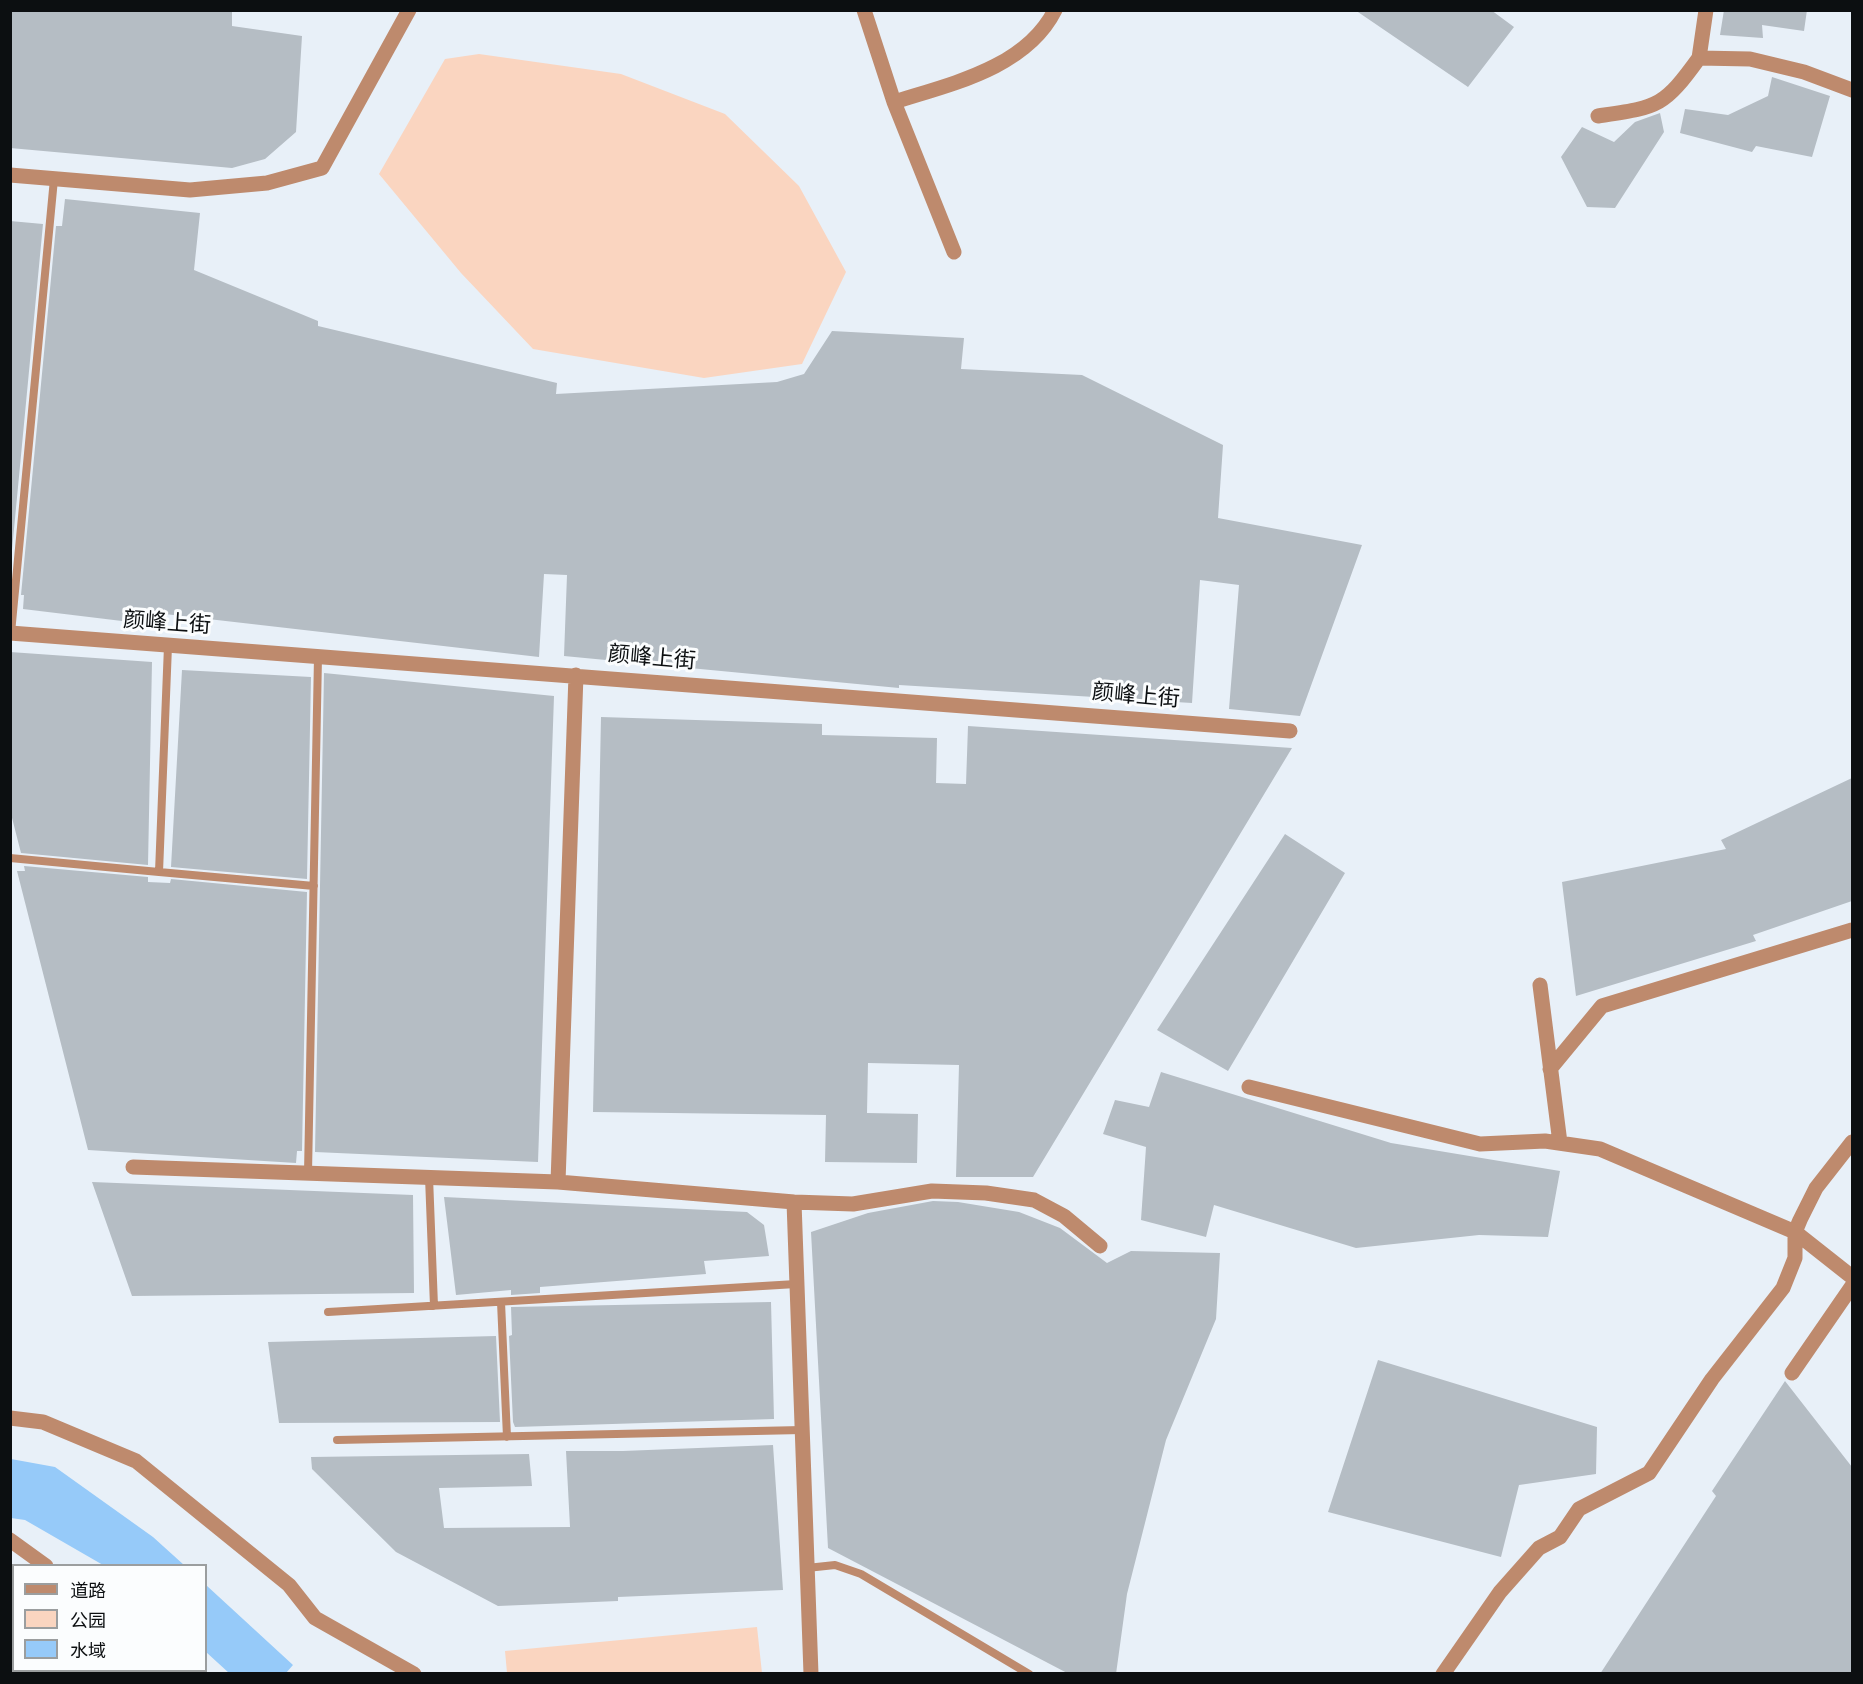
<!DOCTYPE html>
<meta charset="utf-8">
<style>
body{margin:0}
#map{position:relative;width:1863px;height:1684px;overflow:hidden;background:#e8f0f8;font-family:Cabin,"Noto Sans SC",sans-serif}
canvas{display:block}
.frame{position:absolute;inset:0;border:12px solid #0c0f11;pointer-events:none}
.legend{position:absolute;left:12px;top:1564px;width:195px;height:108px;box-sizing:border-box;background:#fbfdfe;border:2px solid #9b9e9f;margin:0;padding:8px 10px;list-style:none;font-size:18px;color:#0c0f11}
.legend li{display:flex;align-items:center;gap:12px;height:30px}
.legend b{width:30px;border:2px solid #9b9e9f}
</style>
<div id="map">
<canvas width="1863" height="1684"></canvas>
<div class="frame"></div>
<ul class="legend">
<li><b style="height:8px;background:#be8a6d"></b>道路</li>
<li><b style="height:16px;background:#fad5c0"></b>公园</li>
<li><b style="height:16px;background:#96caf9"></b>水域</li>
</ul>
</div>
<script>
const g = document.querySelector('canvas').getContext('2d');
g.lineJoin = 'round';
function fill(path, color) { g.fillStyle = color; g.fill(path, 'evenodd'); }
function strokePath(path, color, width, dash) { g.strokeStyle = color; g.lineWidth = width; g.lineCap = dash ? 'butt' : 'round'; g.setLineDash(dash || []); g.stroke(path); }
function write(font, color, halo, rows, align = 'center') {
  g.font = font + ' Cabin,"Noto Sans SC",sans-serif'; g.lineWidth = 6; g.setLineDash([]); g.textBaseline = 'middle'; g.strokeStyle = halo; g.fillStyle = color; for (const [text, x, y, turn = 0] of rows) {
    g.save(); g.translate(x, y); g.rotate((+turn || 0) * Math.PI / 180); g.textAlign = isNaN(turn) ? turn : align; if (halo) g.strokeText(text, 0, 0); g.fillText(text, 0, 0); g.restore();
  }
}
const green = new Path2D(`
 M479,54L621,74L725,114L799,186L846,272L802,364L704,378L533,349L461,273L379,174L445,59Z
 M757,1627L762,1673H507L505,1651Z`);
const water = new Path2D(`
 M11,1459L55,1467L153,1537L184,1565H103L25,1520L11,1518Z
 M206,1585L293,1665L286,1673H229L206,1652Z`);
const building = new Path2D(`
 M10,10H232V26L302,36L296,132L265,159L232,168L10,148Z
 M1355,10H1491L1514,27L1468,87Z
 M1724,10H1807L1804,31L1762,25L1763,38L1720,35Z
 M1772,77L1830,96L1812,157L1756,146L1752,152L1680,133L1685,109L1728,115L1768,96Z
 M1660,113L1664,132L1615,208L1587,207L1561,157L1582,127L1614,142L1635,122Z
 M65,199L200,213L194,270L318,321V326L557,383L556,394L777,382L804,374L832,331L964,338L961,369L1082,375L1223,445L1218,518L1362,545L1300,716L1229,709L1239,585L1200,580L1192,703L899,685V688L564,656L567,575L544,574L539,657L156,613L155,625L23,609L24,595H21L56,226H62Z
 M10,221L43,224L10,571Z
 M10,652L152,662L148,865L21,853L10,810Z
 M182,670L311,677L307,879L171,867Z
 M324,673L554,696L538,1162L315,1152Z
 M601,717L822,724V735L937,738L936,783L966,784L968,726L1292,748L1033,1177H956L959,1065L868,1063L867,1113L918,1114L917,1163L825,1162L826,1115L593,1112Z
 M1852,778V901L1753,935L1756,941L1576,996L1562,882L1726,849L1721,840Z
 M1285,834L1345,873L1228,1071L1157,1030Z
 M24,866L148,877V882L170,883L171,879L307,892L302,1151H297L296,1163L88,1150L17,871H25Z
 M1161,1072L1391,1143L1560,1171L1548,1237L1479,1235L1356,1248L1214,1205L1206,1237L1141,1220L1146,1147L1103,1134L1115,1100L1149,1107Z
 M92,1182L413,1195L414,1293L132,1296Z
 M444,1197L747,1212L764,1225L769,1256L704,1261L706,1274L540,1287V1293L511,1295V1290L456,1295Z
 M933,1201L958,1202L1019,1212L1060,1228L1107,1263L1131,1251L1220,1253L1216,1319L1166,1440L1127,1594L1116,1674H1069L828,1548L811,1232L868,1213Z
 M771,1302L774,1419L515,1427L513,1422L509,1336L512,1335L511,1307Z
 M496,1336L500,1422L279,1423L268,1342Z
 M1378,1360L1597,1427L1596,1474L1519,1485L1501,1557L1328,1512Z
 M1785,1381L1852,1467V1674H1600L1716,1496L1712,1491Z
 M773,1445L783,1590L618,1597V1601L498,1606L396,1552L312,1469L311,1457L529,1454L532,1486L439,1488L444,1528L570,1527L566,1451H623Z`);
const service = new Path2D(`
 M11,633L54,179
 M168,646L159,872L314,886
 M10,858L159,872
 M308,1173L318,657
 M429,1177L434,1306
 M501,1302L507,1437
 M328,1312L796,1284
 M337,1440L802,1430
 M807,1568L835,1565L861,1574L1029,1674`);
const minor = new Path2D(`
 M864,10L894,102L954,252
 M1699,58L1706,10
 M894,102C951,84 1026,68 1055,10
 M1598,116C1658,107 1663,108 1699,58L1750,59L1804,72L1852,90
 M10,175L190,190L267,183L322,168L409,10
 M10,633L1290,731
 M576,675L558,1182L794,1202L853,1204L932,1191L986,1193L1034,1200L1064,1216L1100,1246
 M1540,985L1560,1143
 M1550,1069L1602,1006L1852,930
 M1249,1087L1480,1144L1545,1141L1600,1149L1795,1232L1852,1277
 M133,1167L558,1182
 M794,1202L811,1674
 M1792,1373L1852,1286
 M10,1418L43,1422L136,1461L289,1585L315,1618L414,1674
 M10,1540L46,1566
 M165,1670L168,1674
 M1443,1674L1500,1592L1539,1548L1560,1537L1579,1509L1649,1473L1712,1379L1783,1288L1795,1258V1232L1800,1220L1816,1188L1852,1142`);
const streetNames = [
 ["颜峰上街",167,623,4],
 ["颜峰上街",652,658,5],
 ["颜峰上街",1136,696,5]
];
fill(green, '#fad5c0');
fill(water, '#96caf9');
fill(building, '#b5bdc4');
strokePath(service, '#be8a6d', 8);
strokePath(minor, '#be8a6d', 15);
write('22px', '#0c0f11', '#fbfdfe', streetNames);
</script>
